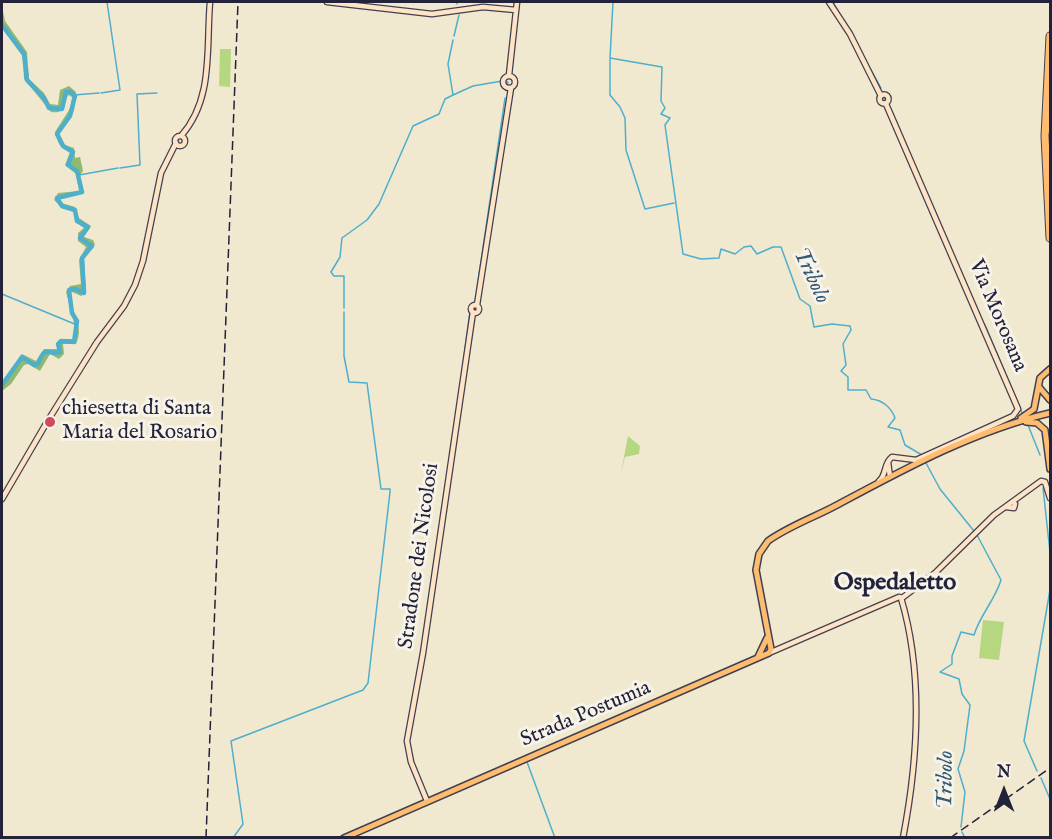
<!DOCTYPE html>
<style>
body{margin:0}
#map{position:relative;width:1052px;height:839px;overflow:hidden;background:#f1e8d0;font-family:"IM FELL English",serif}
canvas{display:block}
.frame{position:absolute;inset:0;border:3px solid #22223b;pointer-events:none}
.north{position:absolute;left:974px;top:761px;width:60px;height:60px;-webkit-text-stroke:4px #f7f3e8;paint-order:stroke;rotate:0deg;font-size:16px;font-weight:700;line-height:24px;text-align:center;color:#22223b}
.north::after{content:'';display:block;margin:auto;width:21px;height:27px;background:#22223b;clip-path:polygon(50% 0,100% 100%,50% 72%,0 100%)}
</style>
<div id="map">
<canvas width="1052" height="839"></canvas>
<div class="frame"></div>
<div class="north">N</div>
</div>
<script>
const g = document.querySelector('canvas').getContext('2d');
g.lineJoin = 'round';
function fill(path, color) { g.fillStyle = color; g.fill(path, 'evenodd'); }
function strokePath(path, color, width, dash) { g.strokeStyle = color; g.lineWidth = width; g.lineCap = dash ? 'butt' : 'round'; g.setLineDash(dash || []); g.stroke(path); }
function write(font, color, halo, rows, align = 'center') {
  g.font = font + ' "IM FELL English",serif'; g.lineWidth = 6; g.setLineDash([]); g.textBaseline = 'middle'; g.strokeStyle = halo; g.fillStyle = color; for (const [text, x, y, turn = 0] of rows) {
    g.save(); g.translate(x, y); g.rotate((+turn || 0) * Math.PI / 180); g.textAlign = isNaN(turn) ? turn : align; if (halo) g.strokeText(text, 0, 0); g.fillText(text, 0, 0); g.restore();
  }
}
const green = new Path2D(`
 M220,49H231L230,87L219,86Z
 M628,436L640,446L639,454L625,457L621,473Z
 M983,620L1004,622L999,660L979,658Z`);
const forest = new Path2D(`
 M2,6L5,21L27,52L29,79L44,93L50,104L58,105L60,90L69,86L76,92L74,110L59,133L65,145L74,148L75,158L80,157L83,171L80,175L82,194L60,195L58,199L61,203L75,207L79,218L91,226L84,237L93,240L95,244L84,259L86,293L81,296L70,291C68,309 86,324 76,344H63L64,354L59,359L50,354L40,371L28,364L24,365L11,384L2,391V382L22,354L36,361L44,349H57L60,339H74L75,327L66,292L70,286L81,284L79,260L86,247L78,241V233L84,228L75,221L74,212L62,208L54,200L58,193L79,191L76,174L65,165L70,152L59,144L55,132L71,107L72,97L68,95C63,106 66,114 51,112L24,79L23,57L2,28Z`);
const stream = new Path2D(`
 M456,2L457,4
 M613,2L610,58L662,67L661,101L665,108L661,114L670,118L665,125L683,254L701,259L719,258L721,249L735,254L744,247L751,246L757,254L773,247H781L800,299L810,306L814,327L832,324L850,326L851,330L843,344L846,365L841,371L848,377V390H866L871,399C882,400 891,407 895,418L888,427L900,430L905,445L922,455
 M833,2L881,88
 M454,36L459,15
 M453,40L448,64L453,95L473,86L502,81
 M610,59V95L620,107L625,118L626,150L645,209L674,203
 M505,82H508L507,89
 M101,93L120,90L107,2
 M74,95L99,93
 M883,97L885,100
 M120,168L140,165L137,94L157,93
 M79,175L118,168
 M2,294L77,325
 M475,302L505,98
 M344,308V276H334L331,272L340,257L342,238L367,220L379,204L413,126L439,114L445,99L453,95
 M985,325L1023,415
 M462,372L470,311
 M1028,425L1040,455
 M926,463L940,489L974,531
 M1043,488L1050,552
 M527,762L555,838
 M1037,771L1024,741L1050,590
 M1041,778L1050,799
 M961,827L965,792L958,769L964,751L970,705L962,694L959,679L940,672L952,664V656L961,632L974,635C980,615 995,600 1001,580L977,535
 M962,832L965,838
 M233,838L243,824L231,741L363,690L368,683L390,492V489H381L367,383L349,382L344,356V312`);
const river = new Path2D(`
 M2,25L24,54L27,80L44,98L49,108L62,109L66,92H71L75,96L70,116L57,134L63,146L73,152L68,165L77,171L82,192L57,198L62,206L75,210L77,221L88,227L80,238L92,246L82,258L84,293L75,289L69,290L72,313L77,321L74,342L61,341L58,344L60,352C47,355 45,345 38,364L34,365L22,357L2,385`);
const secondary = new Path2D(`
 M327,2L432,14L483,7L516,10
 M829,2L850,34L881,96
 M509,75L517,2
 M503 82a6 6 0 1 1 12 0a6 6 0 1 1-12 0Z
 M879.5 99a4.5 4.5 0 1 1 9 0a4.5 4.5 0 1 1-9 0Z
 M181,136C214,99 206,48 210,2
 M175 141a5 5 0 1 1 10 0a5 5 0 1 1-10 0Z
 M477,305L511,88
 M471 309a4 4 0 1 1 8 0a4 4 0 1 1-8 0Z
 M888,462L890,477
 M879,481C887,475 883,464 892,457L916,460L1013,416L1018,409L886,104
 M2,499L47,422L97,342L124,306L135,285L143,261L161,173L176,143
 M1006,507L1014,508L1015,504
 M901,598C924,675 918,760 903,838
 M769,653L899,597L902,598L935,573L994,515L1041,481L1045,482L1050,498
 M427,801L411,762L407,741L423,653L473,312`);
const primary = new Path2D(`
 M1039,387L1050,400
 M1021,418L1034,409L1040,378L1050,369
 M1026,422L1037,423L1045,430L1050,469
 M758,657L767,638
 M344,838L769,653L771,649L756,570L759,554L768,541C789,526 815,517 837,505C906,468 974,431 1050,413`);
const highway = new Path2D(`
 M1050,36L1045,136L1050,238
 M1049,129L1050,107`);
const rail = new Path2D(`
 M206,838L238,2
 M950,838L1050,768`);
const markers = [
 [50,422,6,"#d1495b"]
];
const streetNames = [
 ["Via Morosana",997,316,67],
 ["Stradone dei Nicolosi",420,556,-82],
 ["Strada Postumia",586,715,-23]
];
const poiNames = [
 ["chiesetta di Santa",62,410],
 ["Maria del Rosario",62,434]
];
const waterNames = [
 ["Tribolo",810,276,65],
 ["Tribolo",947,780,-89]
];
const quarterNames = [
 ["Ospedaletto",895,584]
];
fill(green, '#b5d77f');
fill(forest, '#90b86e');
strokePath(stream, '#4dafcc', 1.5);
strokePath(river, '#4dafcc', 4.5);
strokePath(secondary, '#414051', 7);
strokePath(primary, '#414051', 8);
strokePath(highway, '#414051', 9);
strokePath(secondary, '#fee4c5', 4.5);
strokePath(primary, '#fdbc6f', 5);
strokePath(highway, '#fdbc6f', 7);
strokePath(rail, '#22223b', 1.5, [9, 4.5]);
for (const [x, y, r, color] of markers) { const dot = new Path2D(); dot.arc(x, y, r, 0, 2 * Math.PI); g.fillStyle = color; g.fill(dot); strokePath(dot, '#f7f3e8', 2); }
write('21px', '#22223b', '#f7f3e8', streetNames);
write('21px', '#22223b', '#f7f3e8', poiNames, 'left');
write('italic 22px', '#335a75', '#f7f3e8', waterNames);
write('bold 24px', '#22223b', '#f7f3e8', quarterNames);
</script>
